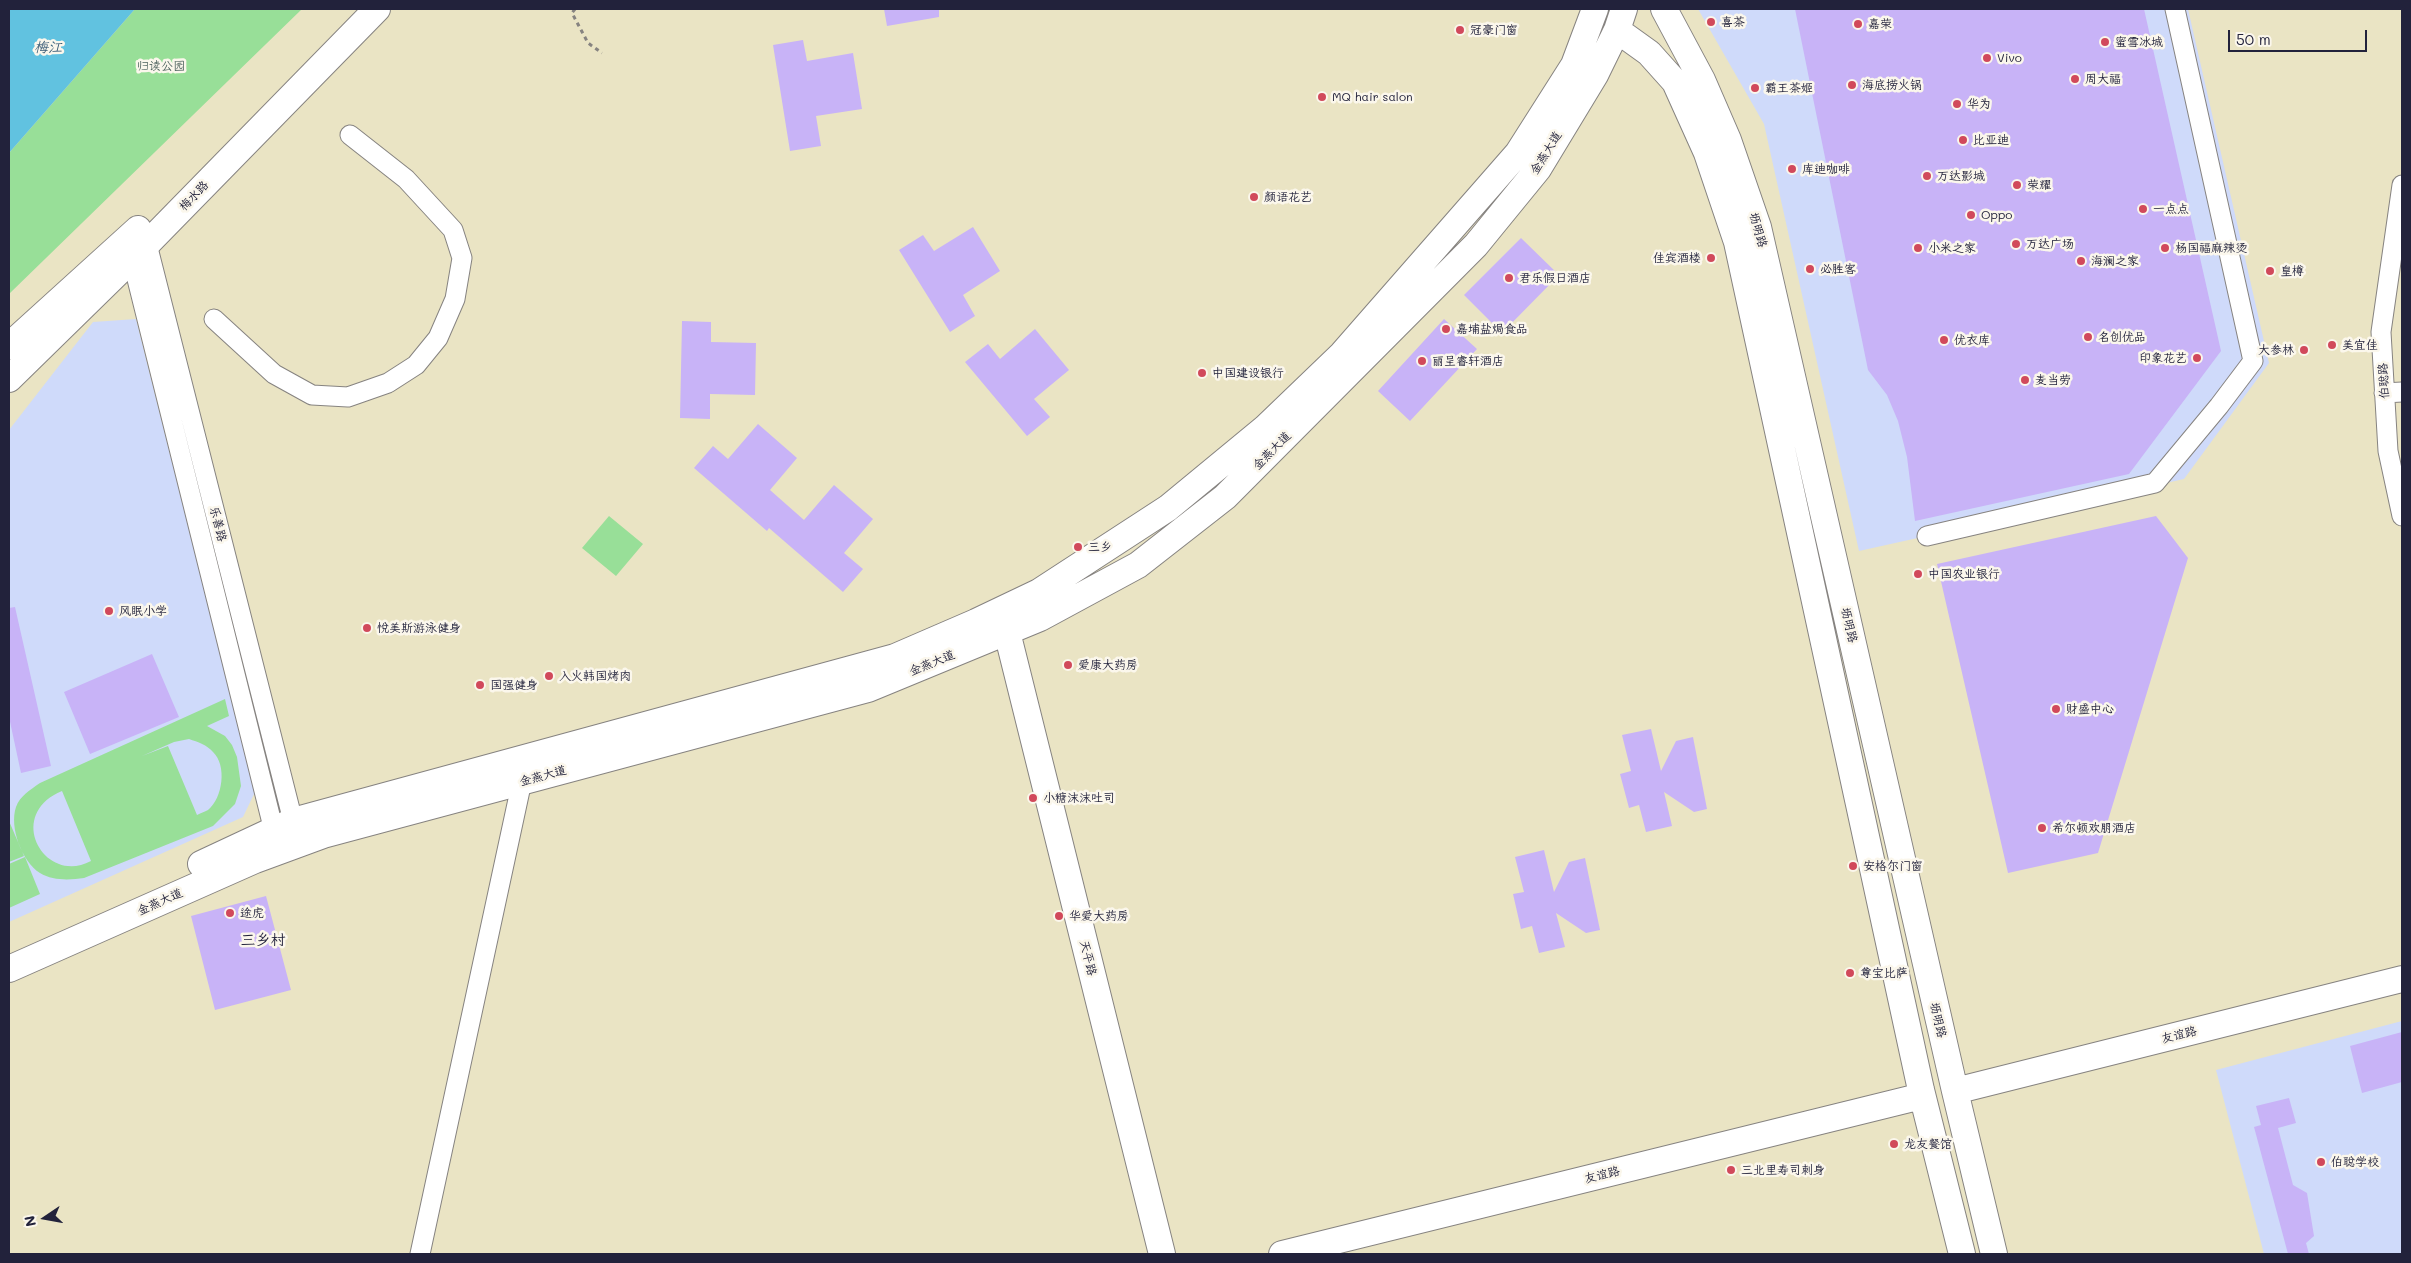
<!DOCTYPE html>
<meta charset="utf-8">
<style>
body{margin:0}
#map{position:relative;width:2411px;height:1263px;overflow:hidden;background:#eae4c4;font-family:Mali,sans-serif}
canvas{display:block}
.frame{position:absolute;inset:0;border:10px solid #22223b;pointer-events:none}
.north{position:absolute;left:20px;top:1193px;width:50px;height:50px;-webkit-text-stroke:4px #fbf7ec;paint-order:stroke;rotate:258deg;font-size:14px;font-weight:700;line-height:20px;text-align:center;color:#22223b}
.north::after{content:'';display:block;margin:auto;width:18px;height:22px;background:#22223b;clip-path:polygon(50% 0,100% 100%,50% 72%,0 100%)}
.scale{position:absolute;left:2228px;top:30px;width:139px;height:22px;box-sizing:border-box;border:2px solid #22223b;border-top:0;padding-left:6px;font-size:15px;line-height:18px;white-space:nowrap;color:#22223b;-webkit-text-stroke:4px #fbf7ec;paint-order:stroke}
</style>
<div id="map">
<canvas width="2411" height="1263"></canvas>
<div class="frame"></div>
<div class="north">N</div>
<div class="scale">50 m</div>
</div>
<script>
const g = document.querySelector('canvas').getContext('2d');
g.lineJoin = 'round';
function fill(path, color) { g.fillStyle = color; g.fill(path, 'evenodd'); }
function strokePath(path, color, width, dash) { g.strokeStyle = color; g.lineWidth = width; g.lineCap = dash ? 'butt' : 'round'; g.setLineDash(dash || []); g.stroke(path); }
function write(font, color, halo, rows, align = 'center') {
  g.font = font + ' Mali,"LXGW WenKai TC",sans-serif'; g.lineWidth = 5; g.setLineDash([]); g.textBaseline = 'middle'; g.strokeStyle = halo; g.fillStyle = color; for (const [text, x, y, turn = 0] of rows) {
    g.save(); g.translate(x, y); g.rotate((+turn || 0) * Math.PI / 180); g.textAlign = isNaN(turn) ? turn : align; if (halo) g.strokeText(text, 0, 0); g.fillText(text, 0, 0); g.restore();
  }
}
const built = new Path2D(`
 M1698,9H2188L2269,363L2184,479L1859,551L1764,124Z
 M136,319L255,792L243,817L9,922V430L93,322Z
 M2402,1021V1254H2264L2216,1070Z`);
const green = new Path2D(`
 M135,9H302L9,294V153Z
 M609,516L643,544L616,576L582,548Z
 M225,699L229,716L207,726L225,736L232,745L237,757L241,786L235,804L213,826L84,878C70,880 53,881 40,873C22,862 9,827 16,807C20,796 30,790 40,783ZM189,739C198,742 207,745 213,752C227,765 223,798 208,810C205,812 200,813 197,815L168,746L142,756L174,742ZM62,791L91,861C45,886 4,815 62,791Z
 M9,821L24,856L9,862Z
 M25,857L40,894L9,908V864Z`);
const water = new Path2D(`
 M9,9H135L9,153Z`);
const building = new Path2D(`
 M884,9H939V17L887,26Z
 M1795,9H2144L2221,351L2129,474L1915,521L1907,457L1898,421L1887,395L1868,370Z
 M803,40L807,61L853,53L862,109L816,116L821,146L790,151L773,45Z
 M973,227L1000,271L963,295L975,316L950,332L899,250L923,235L934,251Z
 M1521,238L1559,275L1502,333L1464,295Z
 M1444,319L1477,349L1410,421L1378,391Z
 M682,321L711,322V342L756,343L755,395L710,394V419L680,418Z
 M1035,329L1069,370L1034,399L1050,417L1027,436L965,362L988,344L1000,359Z
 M758,424L797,458L770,490L804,520L834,485L873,519L844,553L863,569L843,592L769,528L767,531L694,468L713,446L728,459Z
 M2156,516L2188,558L2098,853L2008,873L1937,564Z
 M15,607L51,766L21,773L9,717V608Z
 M152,654L179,717L90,754L64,692Z
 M1651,729L1661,771L1676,741L1693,737L1707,809L1694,812L1664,792L1672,826L1646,832L1639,805L1629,808L1620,774L1631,771L1622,735Z
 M1544,850L1554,892L1569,862L1585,858L1600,930L1586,933L1556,913L1565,947L1539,953L1532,926L1521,929L1513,894L1524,892L1515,857Z
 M266,896L291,990L215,1010L191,916Z
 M2402,1032V1082L2362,1093L2350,1046Z
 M2289,1098L2296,1123L2278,1128L2293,1185L2307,1193L2314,1236L2306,1243L2309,1254H2288L2254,1127L2261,1125L2256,1106Z`);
const path = new Path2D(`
 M575,9L572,13L588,43L602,53`);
const street = new Path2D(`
 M2402,185L2381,332L2388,451L2402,516
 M141,237L147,244L293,821
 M126,253L132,259L274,831
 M214,319L274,374L312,395L348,397L388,383L416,365L438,338L455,299L462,258L453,230L406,179L350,135
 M2384,393L2402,392
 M1927,536L2155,483L2219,406L2253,361L2175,9
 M420,1254L522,781`);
const secondary = new Path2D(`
 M1664,9L1702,80L1728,140L1758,227L1955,1091L1994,1254
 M1617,30L1649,53L1675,82L1707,153L1737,242L1921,1090L1962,1254
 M9,346L138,229
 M9,379L147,244L377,9
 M1007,632L1162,1254
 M201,864L293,821L895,657L976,622L1039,592L1168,508L1265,428L1342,354L1518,153L1574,65L1595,9
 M9,969L255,860L323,835L868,689L1040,618L1138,565L1225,497L1476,245L1538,169L1595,75L1617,30L1624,9
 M1955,1091L2402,979
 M1282,1254L1922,1096`);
const markers = [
 [1711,22,5,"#d1495b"],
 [1858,24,5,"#d1495b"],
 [1460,30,5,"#d1495b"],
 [2105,42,5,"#d1495b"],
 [1987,58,5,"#d1495b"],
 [2075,79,5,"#d1495b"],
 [1852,85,5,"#d1495b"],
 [1755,88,5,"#d1495b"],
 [1322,97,5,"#d1495b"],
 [1957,104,5,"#d1495b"],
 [1963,140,5,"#d1495b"],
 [1792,169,5,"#d1495b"],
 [1927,176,5,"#d1495b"],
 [2017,185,5,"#d1495b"],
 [1254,197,5,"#d1495b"],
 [2143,209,5,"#d1495b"],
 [1971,215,5,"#d1495b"],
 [2016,244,5,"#d1495b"],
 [1918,248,5,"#d1495b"],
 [2165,248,5,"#d1495b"],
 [1711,258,5,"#d1495b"],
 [2081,261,5,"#d1495b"],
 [1810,269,5,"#d1495b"],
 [2270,271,5,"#d1495b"],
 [1509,278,5,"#d1495b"],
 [1446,329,5,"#d1495b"],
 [2088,337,5,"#d1495b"],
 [1944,340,5,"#d1495b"],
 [2332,345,5,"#d1495b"],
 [2304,350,5,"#d1495b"],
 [2197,358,5,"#d1495b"],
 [1422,361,5,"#d1495b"],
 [1202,373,5,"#d1495b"],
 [2025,380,5,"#d1495b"],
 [1078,547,5,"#d1495b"],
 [1918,574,5,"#d1495b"],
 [109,611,5,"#d1495b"],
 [367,628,5,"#d1495b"],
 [1068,665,5,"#d1495b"],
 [549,676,5,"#d1495b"],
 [480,685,5,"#d1495b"],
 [2056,709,5,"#d1495b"],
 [1033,798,5,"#d1495b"],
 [2042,828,5,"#d1495b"],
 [1853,866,5,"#d1495b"],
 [230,913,5,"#d1495b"],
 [1059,916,5,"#d1495b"],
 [1850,973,5,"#d1495b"],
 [1894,1144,5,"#d1495b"],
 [2321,1162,5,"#d1495b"],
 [1731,1170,5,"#d1495b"]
];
const poiNames = [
 ["喜茶",1721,22],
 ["嘉荣",1868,24],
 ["冠豪门窗",1470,30],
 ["蜜雪冰城",2115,42],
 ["Vivo",1997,58],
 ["周大福",2085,79],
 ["海底捞火锅",1862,85],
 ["霸王茶姬",1765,88],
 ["MQ hair salon",1332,97],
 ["华为",1967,104],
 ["比亚迪",1973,140],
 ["库迪咖啡",1802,169],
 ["万达影城",1937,176],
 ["荣耀",2027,185],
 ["颜语花艺",1264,197],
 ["一点点",2153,209],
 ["Oppo",1981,215],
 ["万达广场",2026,244],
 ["小米之家",1928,248],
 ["杨国福麻辣烫",2175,248],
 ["佳宾酒楼",1701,258,"right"],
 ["海澜之家",2091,261],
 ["必胜客",1820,269],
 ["皇樽",2280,271],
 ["君乐假日酒店",1519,278],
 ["嘉埔盐焗食品",1456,329],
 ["名创优品",2098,337],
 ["优衣库",1954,340],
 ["美宜佳",2342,345],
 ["大参林",2294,350,"right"],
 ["印象花艺",2187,358,"right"],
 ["丽呈睿轩酒店",1432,361],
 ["中国建设银行",1212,373],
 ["麦当劳",2035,380],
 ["三乡",1088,547],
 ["中国农业银行",1928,574],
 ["风眠小学",119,611],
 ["悦美斯游泳健身",377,628],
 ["爱康大药房",1078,665],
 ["入火韩国烤肉",559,676],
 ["国强健身",490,685],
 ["财盛中心",2066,709],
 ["小糖沫沫吐司",1043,798],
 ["希尔顿欢朋酒店",2052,828],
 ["安格尔门窗",1863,866],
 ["途虎",240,913],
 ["华爱大药房",1069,916],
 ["尊宝比萨",1860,973],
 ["龙友餐馆",1904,1144],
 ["伯聪学校",2331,1162],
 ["三北里寿司刺身",1741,1170]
];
const parkNames = [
 ["归读公园",161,66]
];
const streetNames = [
 ["金燕大道",1546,153,-58],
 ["梅水路",194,196,-46],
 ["坜明路",1758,230,74],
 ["伯聪路",2384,381,-93],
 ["金燕大道",1272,451,-45],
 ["乐善路",218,524,76],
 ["坜明路",1849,625,77],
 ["金燕大道",932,663,-22],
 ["金燕大道",543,776,-15],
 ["金燕大道",160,902,-24],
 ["天平路",1088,958,76],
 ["坜明路",1938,1020,77],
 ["友谊路",2179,1035,-14],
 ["友谊路",1602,1175,-14]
];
const waterNames = [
 ["梅江",48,48]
];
const quarterNames = [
 ["三乡村",263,940]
];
fill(built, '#cfdafa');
fill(green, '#98df98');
fill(water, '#61c2e0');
fill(building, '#c8b3f7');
strokePath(street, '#868380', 21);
strokePath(secondary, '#868380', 28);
strokePath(path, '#868380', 3, [4, 4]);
strokePath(street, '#fff', 19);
strokePath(secondary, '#fff', 26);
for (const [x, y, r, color] of markers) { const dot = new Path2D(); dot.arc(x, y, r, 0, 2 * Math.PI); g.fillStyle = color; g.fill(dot); strokePath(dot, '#fbf7ec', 2); }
write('12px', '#22223b', '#fbf7ec', poiNames, 'left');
write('12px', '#455b57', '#fbf7ec', parkNames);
write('12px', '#22223b', '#fbf7ec', streetNames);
write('italic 14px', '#385a75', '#fbf7ec', waterNames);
write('15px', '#22223b', '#fbf7ec', quarterNames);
</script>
